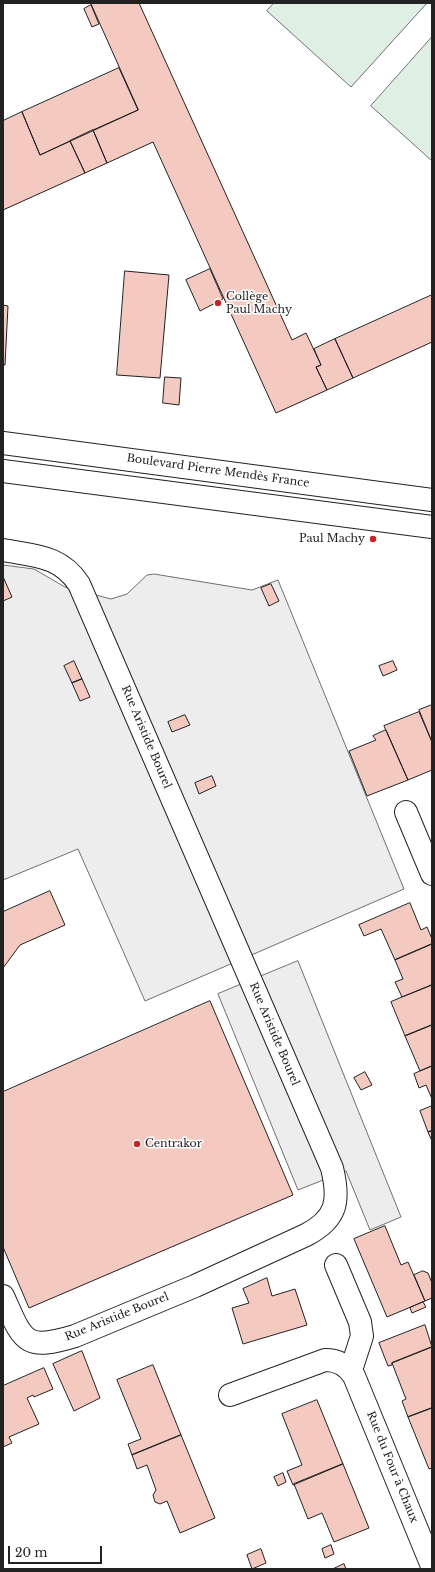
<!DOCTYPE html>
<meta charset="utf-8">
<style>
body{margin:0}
#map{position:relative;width:435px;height:1572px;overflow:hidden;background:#fff;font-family:"Libre Baskerville",serif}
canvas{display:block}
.frame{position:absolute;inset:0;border:4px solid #222;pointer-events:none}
.scale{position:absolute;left:8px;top:1546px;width:94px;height:18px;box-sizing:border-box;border:2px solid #222;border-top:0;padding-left:5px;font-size:12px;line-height:14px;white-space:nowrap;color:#222;-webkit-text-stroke:3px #fff;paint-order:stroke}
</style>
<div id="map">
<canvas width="435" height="1572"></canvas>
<div class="frame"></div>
<div class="scale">20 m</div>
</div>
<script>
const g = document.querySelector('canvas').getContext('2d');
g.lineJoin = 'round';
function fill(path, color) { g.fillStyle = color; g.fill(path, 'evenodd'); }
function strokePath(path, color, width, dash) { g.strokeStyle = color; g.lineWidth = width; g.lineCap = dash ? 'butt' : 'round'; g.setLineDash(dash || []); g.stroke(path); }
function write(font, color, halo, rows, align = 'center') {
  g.font = font + ' "Libre Baskerville",serif'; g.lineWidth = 3; g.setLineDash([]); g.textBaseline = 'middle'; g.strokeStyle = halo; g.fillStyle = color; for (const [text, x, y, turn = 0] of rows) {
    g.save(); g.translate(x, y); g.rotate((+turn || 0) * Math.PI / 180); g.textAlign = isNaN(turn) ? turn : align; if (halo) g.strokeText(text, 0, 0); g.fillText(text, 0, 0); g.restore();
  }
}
const green = new Path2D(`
 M274,3H427L351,87L267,11Z
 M432,37V161L371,106Z`);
const parking = new Path2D(`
 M3,565L34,569L65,587L111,599L127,594L147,575L154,574L252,590L278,580L404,889L145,1001L78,849L3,880Z
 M298,961L401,1217L370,1230L346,1171L298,1190L218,994Z`);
const building = new Path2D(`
 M91,3H139L292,340L306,333L321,365L316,367L327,390L276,413L153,142L107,163L93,130L138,110Z
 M91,5L99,24L92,27L84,9Z
 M119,68L138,110L40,155L22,112Z
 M22,112L40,155L70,141L85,173L3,210V121Z
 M93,130L107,163L85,173L70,141Z
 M210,269L223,299L200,311L186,280Z
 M125,271L169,275L160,378L117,375Z
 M432,295V342L353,378L335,339Z
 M3,305L8,306L5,365H3Z
 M335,339L353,378L327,390L316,367L321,365L314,349Z
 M165,377L181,378L179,405L163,403Z
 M4,579L12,597L3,601V580Z
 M271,584L279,601L269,606L261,588Z
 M74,661L82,679L72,683L64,666Z
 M393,661L397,670L383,676L379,666Z
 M82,679L90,697L80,701L72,683Z
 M432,705V742L419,710Z
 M419,712L432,742V770L408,780L384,726Z
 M185,715L190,725L172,732L168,722Z
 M386,730L408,780L367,796L349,751L376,740L373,736Z
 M212,776L216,786L199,794L195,783Z
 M50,891L65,925L20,945L3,968V912Z
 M410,903L421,930L427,927L432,939V944L395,960L381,929L364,936L359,925Z
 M432,944V985L402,997L395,982L403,979L395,960Z
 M432,985V1025L405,1036L391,1002Z
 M210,1001L293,1195L29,1308L3,1247V1092Z
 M432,1025V1066L420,1071L405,1036Z
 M432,1066V1099L426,1085L419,1088L414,1074Z
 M365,1072L372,1085L361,1090L354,1078Z
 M432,1106V1131L428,1132L420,1111Z
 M432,1131V1141L428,1132Z
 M385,1226L401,1265L408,1262L425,1301L387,1317L354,1239Z
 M423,1271L428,1273L432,1283V1298L425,1301L414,1275Z
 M267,1278L272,1296L295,1289L307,1325L243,1344L232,1308L249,1303L243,1289Z
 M423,1302L426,1307L412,1313L410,1308Z
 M425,1325L432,1347L392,1363V1365L388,1366L379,1343Z
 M432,1347V1408L408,1417L402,1401L406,1399L392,1363Z
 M82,1351L100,1398L74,1411L53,1364Z
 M153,1365L181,1435L132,1455L128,1444L141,1439L117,1380Z
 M44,1368L53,1389L34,1397L33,1395L27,1398L39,1424L9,1437L12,1443L3,1447V1386Z
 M317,1400L343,1464L293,1485L287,1471L302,1465L282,1414Z
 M432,1408V1468L429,1469L408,1417Z
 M181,1435L215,1518L180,1533L167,1501L160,1504L155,1502L153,1495L156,1490L147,1465L137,1469L132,1455Z
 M343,1464L369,1528L334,1542L322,1513L308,1519L294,1484Z
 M283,1473L286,1482L278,1486L274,1477Z
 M331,1545L334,1554L325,1558L322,1549Z
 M261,1549L266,1563L252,1569L247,1555Z
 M344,1564L346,1569H333Z`);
const minor = new Path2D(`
 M3,550C34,556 60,555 79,584L332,1168C340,1201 337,1219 306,1235L195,1286L75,1336C23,1352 23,1340 3,1296
 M406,812L432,874
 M336,1265L360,1322L362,1336L351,1370
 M230,1395L325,1360C338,1360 347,1365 354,1376L432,1566`);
const major = new Path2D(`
 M3,443L432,500
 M3,471L432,527`);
const markers = [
 [218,303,4,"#c62828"],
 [373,539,4,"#c62828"],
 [137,1144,4,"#c62828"]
];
const poiNames = [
 ["Collège",226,297],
 ["Paul Machy",226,310],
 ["Paul Machy",365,539,"right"],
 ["Centrakor",145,1144]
];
const streetNames = [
 ["Boulevard Pierre Mendès France",218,471,8],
 ["Rue Aristide Bourel",146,737,67],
 ["Rue Aristide Bourel",274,1034,67],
 ["Rue Aristide Bourel",117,1317,-22],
 ["Rue du Four à Chaux",392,1467,68]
];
fill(green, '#e0efe3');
strokePath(green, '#6f6f6f', 1);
fill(parking, '#ededed');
strokePath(parking, '#6f6f6f', 1);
fill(building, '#f3c9c0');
strokePath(building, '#222', 1);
strokePath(minor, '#222', 24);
strokePath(major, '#222', 24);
strokePath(minor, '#fff', 22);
strokePath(major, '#fff', 22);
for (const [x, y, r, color] of markers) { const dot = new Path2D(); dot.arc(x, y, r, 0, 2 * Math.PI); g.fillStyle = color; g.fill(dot); strokePath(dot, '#fff', 1.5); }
write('11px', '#222', '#fff', poiNames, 'left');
write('11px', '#222', '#fff', streetNames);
</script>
